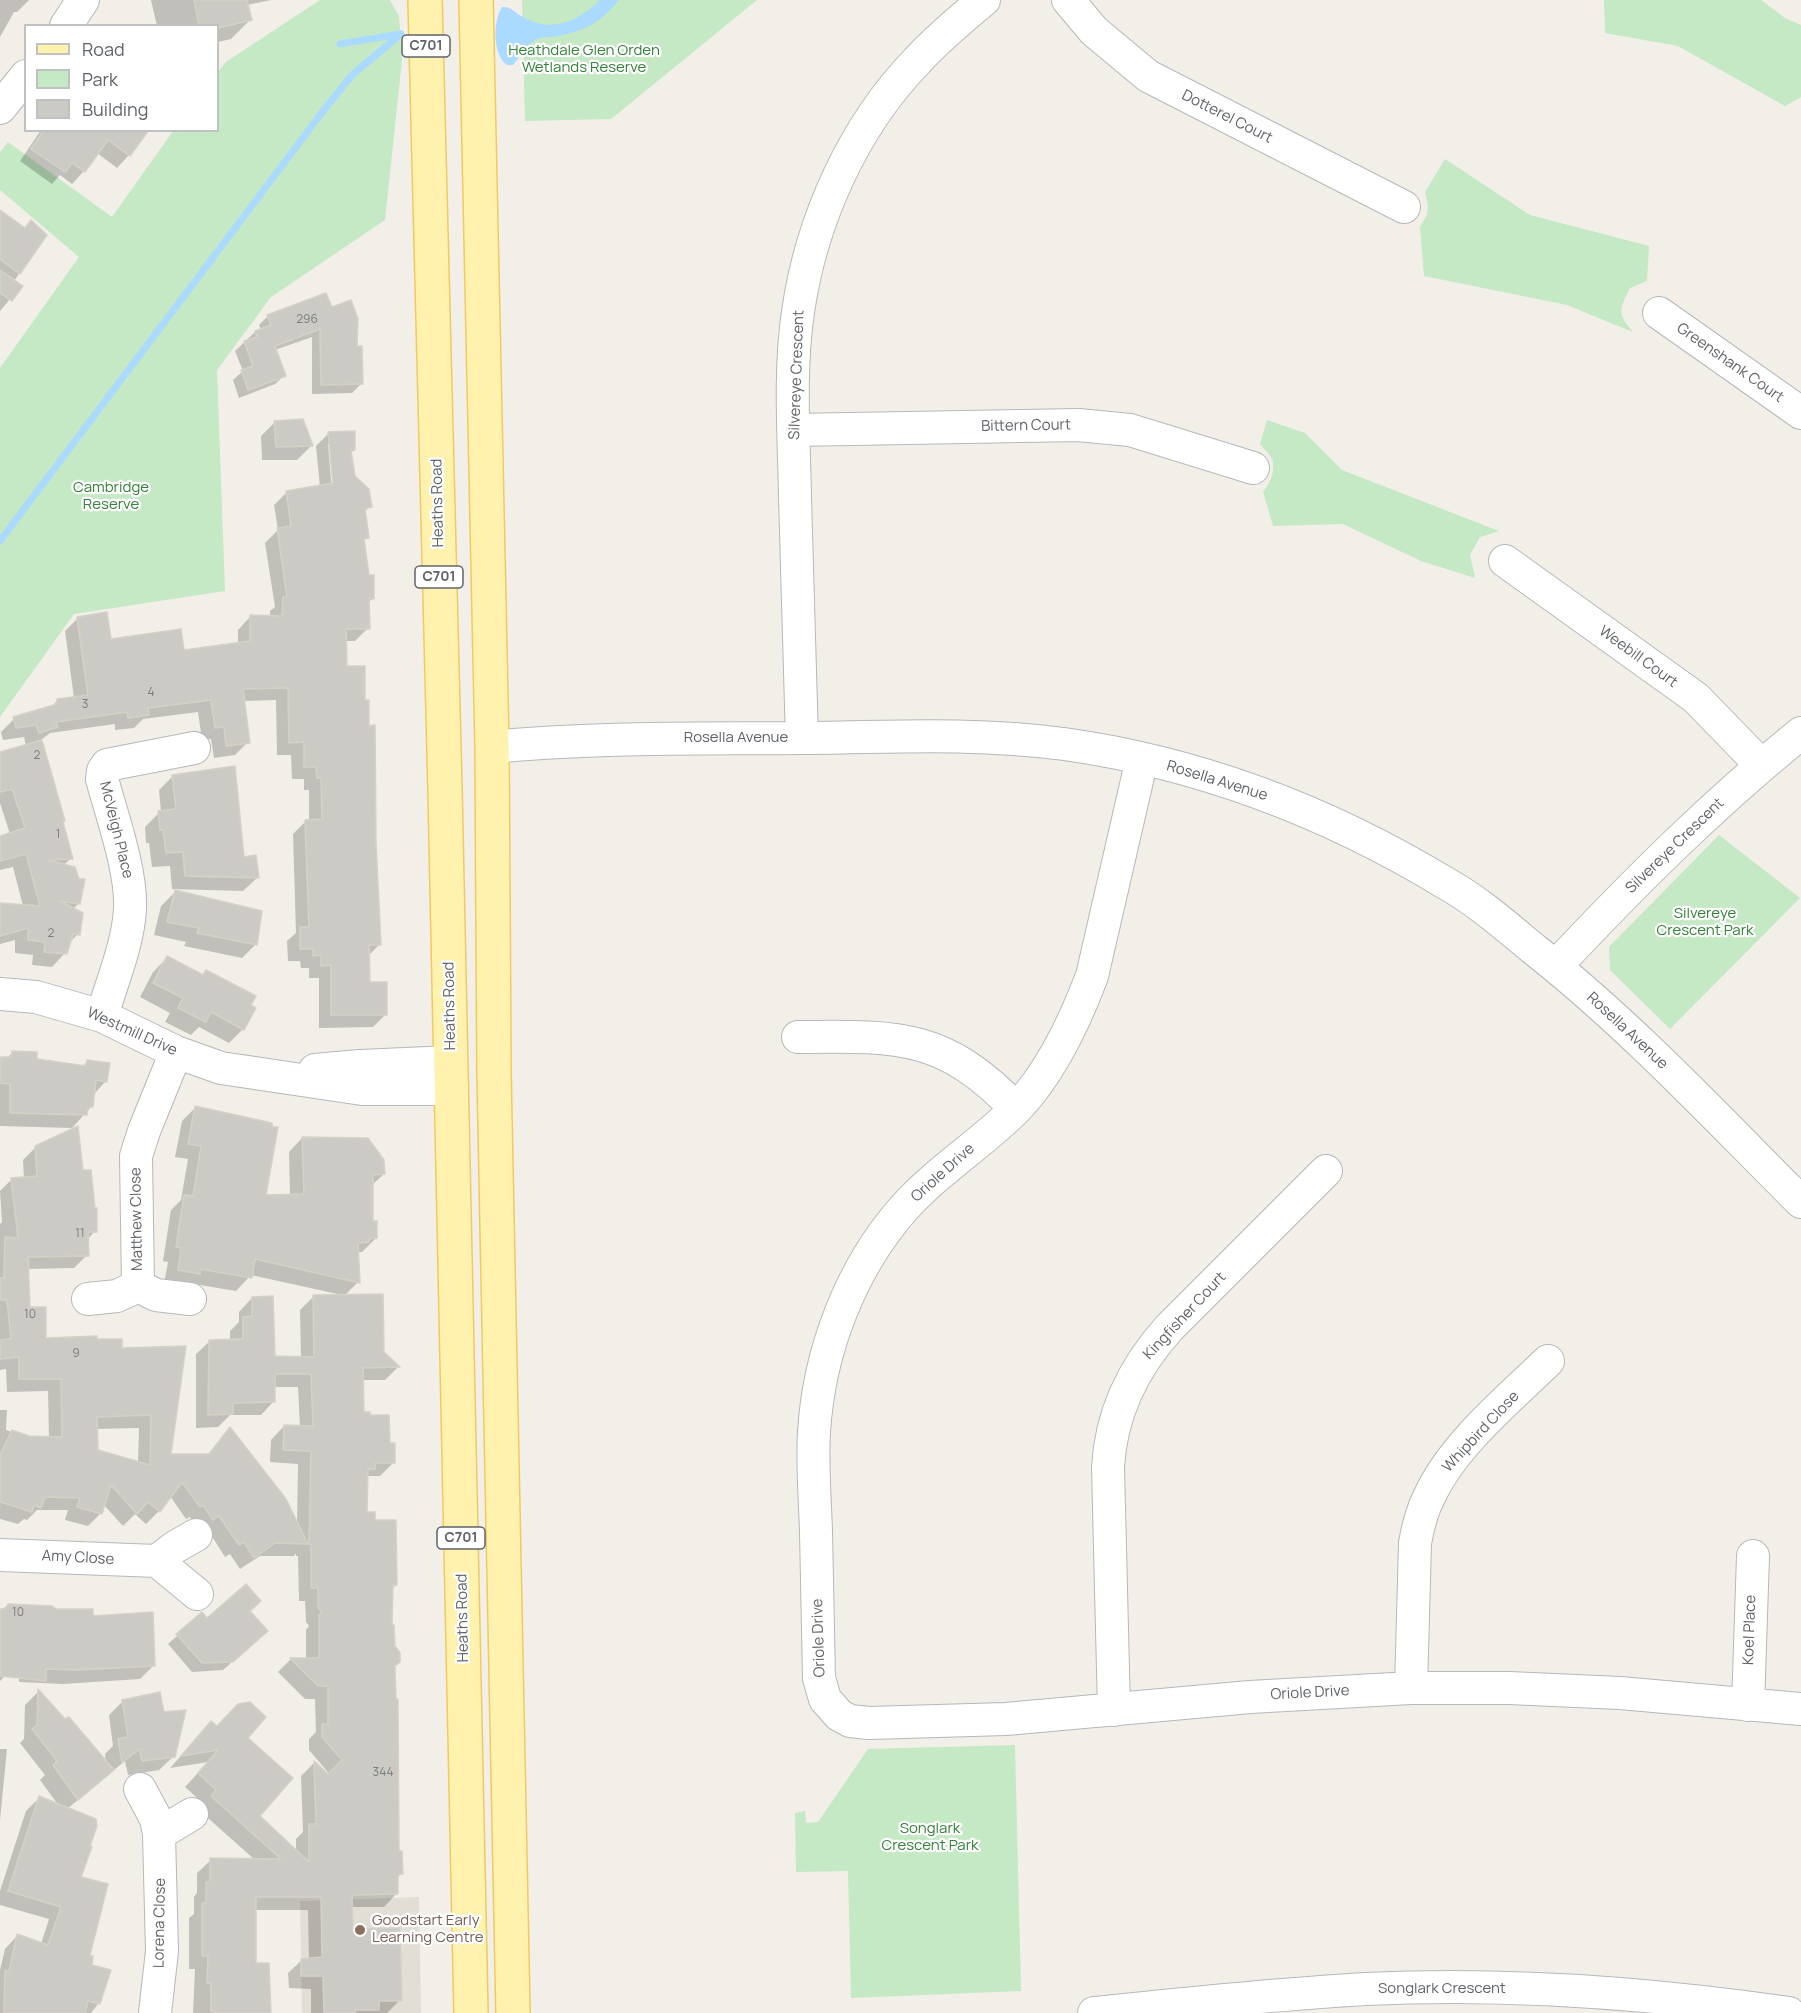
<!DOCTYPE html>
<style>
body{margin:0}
#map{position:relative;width:1801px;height:2013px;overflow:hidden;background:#f1efe8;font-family:Manrope,sans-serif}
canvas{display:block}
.legend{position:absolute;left:24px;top:24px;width:195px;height:108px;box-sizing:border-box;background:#fff;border:2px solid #bfc1c3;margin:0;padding:8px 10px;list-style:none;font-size:18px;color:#5f6368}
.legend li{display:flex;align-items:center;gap:12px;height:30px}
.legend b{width:30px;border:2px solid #bfc1c3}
</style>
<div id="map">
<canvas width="1801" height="2013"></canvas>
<ul class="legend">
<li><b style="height:8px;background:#fff2af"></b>Road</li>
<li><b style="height:16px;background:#c5e8c5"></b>Park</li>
<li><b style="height:16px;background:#cccac5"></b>Building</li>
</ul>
</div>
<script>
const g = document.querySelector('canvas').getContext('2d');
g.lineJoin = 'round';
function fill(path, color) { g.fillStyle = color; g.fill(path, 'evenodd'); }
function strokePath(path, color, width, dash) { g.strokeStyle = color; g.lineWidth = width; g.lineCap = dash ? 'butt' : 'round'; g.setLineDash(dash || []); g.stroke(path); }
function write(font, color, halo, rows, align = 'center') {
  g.font = font + ' Manrope,sans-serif'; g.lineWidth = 4.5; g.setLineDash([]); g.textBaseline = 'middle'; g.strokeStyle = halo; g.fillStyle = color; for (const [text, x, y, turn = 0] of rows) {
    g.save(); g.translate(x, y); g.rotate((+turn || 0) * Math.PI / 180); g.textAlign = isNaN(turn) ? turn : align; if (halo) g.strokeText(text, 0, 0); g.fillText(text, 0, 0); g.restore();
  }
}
const education = new Path2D(`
 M419,1897L421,2013H302L300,1901Z`);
const green = new Path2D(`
 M320,0H390L399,16L402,60L385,220L271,297L217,370L225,591L74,614L0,717V368L79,257L0,190V152L8,142L112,217L173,131L218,130V72L226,62Z
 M522,0H757L611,119L525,121Z
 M1604,0H1761L1785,18L1801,25V97L1785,106L1678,46L1605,33Z
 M1445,159L1530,215L1649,246L1647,281L1630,288C1619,310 1617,313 1633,332L1567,305L1424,276L1420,227L1427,215L1428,206L1425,192Z
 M1267,420L1305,433L1342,470L1499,531L1480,537L1470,555L1475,578L1421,561L1343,524L1273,526L1263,492C1270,484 1276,470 1272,459C1270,454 1263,448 1260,444Z
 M1719,835L1800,898L1670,1029L1610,970L1609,947Z
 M1015,1745L1021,1991L851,1998L848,1871L796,1872L795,1813L805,1811L806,1823L818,1822L868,1749Z`);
const water = new Path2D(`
 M600,0H619C601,22 587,30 559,36C551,38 543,36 535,40C525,46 521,56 513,65H507C492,54 493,21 502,7C511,6 515,13 523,17C551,34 579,21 600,0Z`);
const shadow = new Path2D(`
 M0,0H29L17,12H14L0,37Z
 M151,0H271L247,5L250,20L231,39L218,42V26H157Z
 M41,130H147L129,155L117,168L97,153L84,171L72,184L60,175L52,184L20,161Z
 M0,220L24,229L31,222L45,236L14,281L21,286L0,311Z
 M331,309L355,347L361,384L352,393L312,394V337L275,350L285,375L275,384L239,398L233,380L243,371L235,351L255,332L261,330L259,325L268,316Z
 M275,422L311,446L297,460H262L261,436Z
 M329,433L354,450L350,454L353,477L370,506L364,513L367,537L363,541L373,598L368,603V628L355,641H345V668L364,702L374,843L380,944L368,956V984L386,1014L373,1027L319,1028V978H309V968H301L300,961H288L287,941L296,933L293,834L306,821H309V790H304V779H292L291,755H277L276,700L243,701L248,742L235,755L214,758L211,739L202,740L198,712L143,719L134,728L115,730V724L50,733L41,740L71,858L64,865L79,903L73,909L78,934L68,944L65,953L52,967L32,965L33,955L15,953V940L0,944V904L23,906L13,867L0,870V837L10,834L0,803V754L26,746L24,737L3,740L1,732L14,719L50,708L57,701L74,698L65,631L78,618L110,641L183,652L238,644V630L250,617H270V611L275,607L265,543L278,530L274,505L287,492L320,487L316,446ZM328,444H331L335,491H332Z
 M173,776L257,878L243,891L172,889L170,866L152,867L149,843H146L145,827L159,813L161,812L159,790Z
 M175,892L256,944L242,958L184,946L186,942L154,935L161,906Z
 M167,958L202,976L243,1029L229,1043L199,1027L191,1035L165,1022L170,1013L140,997L153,972Z
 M13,1052L36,1060L82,1067L87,1062L106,1081L93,1095L91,1107L72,1128L0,1126V1058H7Z
 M196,1107L264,1196H290L289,1152L302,1138L384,1174L371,1186L372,1223L376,1238L362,1252H357L358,1282L344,1296L382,1352L398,1367L385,1380H362L363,1414L389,1444L393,1463L380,1476H366V1514L374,1522L396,1585L391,1589L390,1626L394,1666L397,1852L401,1874L397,1878V1893L384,1907H351L352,1931L400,2000L387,2013H311V1989L289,1988L288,1973L302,1960H309L308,1910H254V1964L269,2013H193L195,1969H189V1918L194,1914V1897L197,1893V1873L211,1860H255L199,1810L204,1804L185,1787L208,1762L170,1768L211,1723L217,1728L246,1738L258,1816L296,1852V1839L303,1832L301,1776L314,1763L330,1778L332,1777L309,1750V1739L316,1732L315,1699H305L278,1672L291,1659H306V1630L309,1626L306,1622L305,1601H299L298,1556H296V1553L294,1556H260L240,1569L230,1554L225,1557L206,1527L200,1532L190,1517L186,1519L170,1496L159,1511L146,1524L135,1514L123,1526L103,1504L101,1513L88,1526L65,1520L68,1510H37L27,1520L24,1519L18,1524L0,1519V1410H7L6,1430L29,1438H49L48,1391L7,1392L6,1369L0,1370V1224L2,1222L0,1191L11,1180L24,1179L23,1160L36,1147L82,1172L95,1231L87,1240V1255L74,1268L27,1269L28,1308L45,1339L95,1341L121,1349L184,1348L169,1455L207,1456L229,1429L297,1525L298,1464L270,1462L271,1440L284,1426L300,1427L298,1387H274V1401L261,1415H230L218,1427L196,1428V1354L210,1341H230V1331L239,1322V1312L252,1298L273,1358H301L300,1310L313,1297L342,1295L251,1275L236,1291L188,1283L164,1284L168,1262L163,1261L171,1210L181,1200L188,1159L175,1157L182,1121ZM139,1428L138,1463L96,1451V1429Z
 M8,1605L55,1611L91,1618L154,1665L140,1679L63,1684L19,1682V1637L5,1676L0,1681V1611Z
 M249,1611L257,1640L223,1670L192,1672L168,1644L202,1614L207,1620Z
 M38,1692L106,1764L105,1754L113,1746L109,1715L123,1701L174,1756L159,1770L128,1775L125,1761L67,1809L88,1956L98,2004L91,2013H0V1970L5,1949L17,1936L41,1944L49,1919L0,1905V1891L26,1811L39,1798L59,1806L40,1780L45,1775L20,1743L24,1739L25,1705Z
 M0,1749H7L0,1820Z`);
const stream = new Path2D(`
 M340,44L400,34
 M0,541L320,115L352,75L401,34`);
const building = new Path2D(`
 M194,0H247L252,20L218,28V26H199Z
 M44,130H149L130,156L108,140L85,172L72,163L65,172L31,149Z
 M0,210L25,228L31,220L47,235L20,274L0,259Z
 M0,270L23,286L12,301L0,293Z
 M326,293L332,307L351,300L358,319L357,346H362L363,384L321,385L320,329L275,346L286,376L248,390L241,370L253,366L244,341L257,337L255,331L271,325L267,315Z
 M303,419L313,446L276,447L274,421Z
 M355,431V450L351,451L355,476L369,489L372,507L365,508L369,538L364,539L369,575H374V599L369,598L370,629H346L347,666H365V700H369V726L375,725L376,843L381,945H369L370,982H387V1015H331V965L321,966V955L313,956V949H300V927H309L305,820L322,819L321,778H317L316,767H304V742L289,743L288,688L243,689L250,743L226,746L224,727L215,728L211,700L148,708L149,715L128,718L127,712L56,722L58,727L39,733L36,725L16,728L13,717L57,704V699L88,695L77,617L107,612L111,639L181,629L184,650L250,641V615L282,616L283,597H287L277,528L291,526L286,491L333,483L328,432Z
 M42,740L65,821L63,822L73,859L48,860L75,867L79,879H85L80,904L60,901L83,913L80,935L73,934L67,954L44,952L45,942L28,940V928L0,936V903L40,906L26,854L0,861V836L25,828L12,789L0,792V752Z
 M235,766L244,857L256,855L259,878L185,876L183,852L166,853L163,830H160L158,811L176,809L172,775Z
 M175,890L262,911L257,945L197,933L199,928L167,922Z
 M167,956L203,975L206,970L256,996L251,1005L256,1008L244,1030L211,1012L206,1022L178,1008L183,998L153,983Z
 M12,1051L37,1052V1059L86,1066L87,1060L110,1063L107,1082L96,1080L93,1107H88L87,1115L10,1113V1084L0,1083V1057H12Z
 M195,1106L272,1123V1127H278L266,1195L304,1194L302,1137L368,1138L384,1160L385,1174L373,1175V1221H377V1238L369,1239V1242L358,1243L360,1283L255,1259L252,1278L200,1269V1274L178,1270L181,1248L176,1247L184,1195L193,1196L201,1146L188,1144Z
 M78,1126L83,1170H91L95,1208H97V1232H88L89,1256L28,1257L30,1307H46V1338L97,1336V1339H122V1348L186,1346L171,1454H209L230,1427L286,1499L308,1544L275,1543L254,1558L244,1542L239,1545L219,1516L213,1520L203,1505L200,1507L182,1482L160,1512L148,1502L137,1514L111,1485L102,1514L77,1507L80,1498L45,1497L41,1508L34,1505L32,1512L0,1502V1455L12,1430L29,1436L62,1437L61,1379H19V1357L0,1359V1340L11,1339L7,1300H0V1278H4L5,1237L18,1238L11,1178L37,1176L35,1146ZM151,1415L150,1465L98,1450L97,1417Z
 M383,1294L384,1352L400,1367L363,1368L364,1412H370V1415H389L390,1443H395V1463H375V1469H368L367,1512H375V1520H396L397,1585H393L392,1625H394L395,1646L400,1653V1662L395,1666L396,1699H398L399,1851H402L403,1874L398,1875V1894L352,1895L353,1929L400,1928L402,2001H379V2010H355V2013H324L323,1976H301V1959L322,1957L321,1897H256V1963H269L271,2013H219L211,2011V1984L207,1983L208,1956H202V1903H206V1882H210V1858L281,1859L211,1796L216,1790L198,1773L218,1750L181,1756L211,1721L217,1726L238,1704L250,1702L266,1717L248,1738L293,1778L260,1816L309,1862V1824H316L314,1761L328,1774L342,1760L322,1737V1724H328V1686H318L290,1658H319V1615L322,1612L318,1608V1588H311V1544H309L311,1451L283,1450L284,1425L313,1426L311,1374H275V1402L233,1403V1414L208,1415L209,1340L243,1339V1317L252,1316V1297L273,1296L275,1356L314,1357L313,1295Z
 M246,1584L261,1601L250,1611L268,1631L233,1662L202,1663L176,1634L202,1612L207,1618Z
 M8,1604L52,1606L56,1609H93V1616L153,1612L155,1666L77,1670L46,1669V1681L0,1676V1609H6Z
 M38,1689L65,1719L69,1717L114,1770L78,1800L53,1765L57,1761L32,1729L37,1725Z
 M160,1692L164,1712L186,1710L175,1757L142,1761L139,1749L122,1763L118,1739L128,1737L122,1700Z
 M39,1796L96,1819L97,1826L90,1846L92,1847L81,1877L108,1884L90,1955L93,1956L92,1965L111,1970L100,2004L88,2001L85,2013H4L5,1971H9L17,1934L48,1945L61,1907L8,1891Z`);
const minor = new Path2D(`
 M1068,0L1094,31L1148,76L1404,207
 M66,26L83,0
 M0,108L26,76
 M1659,313L1801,413
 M794,430L1078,425L1130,430L1253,468
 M1505,561L1696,698L1761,765
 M802,738C799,658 797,578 795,497C794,436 789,373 798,312C811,221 853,127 917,61C937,39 961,19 984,0
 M492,747C595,737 698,739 800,738C888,737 977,732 1064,744C1200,763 1330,813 1447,884C1479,902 1507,927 1535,950C1631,1026 1715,1116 1801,1202
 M1142,759L1092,976C1075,1021 1050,1074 1016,1109C981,1144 937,1171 904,1208C850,1269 819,1352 814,1432C812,1465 815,1499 816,1532C817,1581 818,1629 819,1678L825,1699L839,1715L850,1721L869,1723L1006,1719L1250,1697L1411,1688H1509L1620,1693L1801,1709
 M1556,966C1633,884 1713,804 1801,733
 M0,994L36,997L102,1016L176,1052L221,1068L362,1089H452
 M102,1016C112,981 128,945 130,909C132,872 112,816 102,779L103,771L107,765L194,748
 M798,1037C896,1036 944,1033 1016,1109
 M315,1070L360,1066L451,1062
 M138,1286L136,1156L144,1131L176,1052
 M138,1286L156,1295L190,1299
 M88,1299L117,1296L138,1286
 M196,1535L175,1547L157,1561L197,1594
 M0,1555L157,1561
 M1411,1688L1415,1543C1418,1526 1422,1510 1430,1495C1454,1444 1508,1400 1548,1361
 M1748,1705L1753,1556
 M1114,1710L1108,1467C1111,1413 1133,1368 1169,1328L1326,1171
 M140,1789L156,1819L159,1834L192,1814
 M155,2013L162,1951L159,1834
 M1094,2013C1185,2004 1275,1994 1366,1989C1507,1982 1650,1993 1789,2013`);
const major = new Path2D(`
 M425,0L445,790L471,2013
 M476,0L492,747L494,1073L513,2013`);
const markers = [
 [360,1930,6,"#8d6e63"]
];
const numberNames = [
 ["296",307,320],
 ["4",151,693],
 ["3",85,705],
 ["2",37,756],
 ["1",58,835],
 ["2",51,934],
 ["11",80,1234],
 ["10",30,1315],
 ["9",76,1354],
 ["10",18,1613],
 ["344",383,1773]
];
const shields = [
 [426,46,48],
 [439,577,48],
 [461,1538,48]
];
const shieldNames = [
 ["C701",426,46],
 ["C701",439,577],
 ["C701",461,1538]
];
const parkNames = [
 ["Heathdale Glen Orden",584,51],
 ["Wetlands Reserve",584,68],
 ["Cambridge",111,488],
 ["Reserve",111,505],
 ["Silvereye",1705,914],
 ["Crescent Park",1705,931],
 ["Songlark",930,1829],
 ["Crescent Park",930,1846]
];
const streetNames = [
 ["Dotterel Court",1227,117,27],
 ["Greenshank Court",1730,363,35],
 ["Silvereye Crescent",797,375,-88],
 ["Bittern Court",1026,426,-1],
 ["Heaths Road",438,503,-91],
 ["Weebill Court",1638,657,36],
 ["Rosella Avenue",736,738],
 ["Rosella Avenue",1217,781,17],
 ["McVeigh Place",116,830,76],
 ["Silvereye Crescent",1675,846,-44],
 ["Heaths Road",450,1006,-91],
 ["Rosella Avenue",1627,1031,43],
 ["Westmill Drive",132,1032,24],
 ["Oriole Drive",943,1173,-42],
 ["Matthew Close",137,1219,-91],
 ["Kingfisher Court",1185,1316,-47],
 ["Whipbird Close",1481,1432,-47],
 ["Amy Close",78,1558,3],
 ["Heaths Road",463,1618,-91],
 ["Koel Place",1750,1630,-88],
 ["Oriole Drive",819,1638,-92],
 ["Oriole Drive",1310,1693,-3],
 ["Lorena Close",160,1923,-89],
 ["Songlark Crescent",1442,1989]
];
const educationNames = [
 ["Goodstart Early",372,1921],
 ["Learning Centre",372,1938]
];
fill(education, '#e1ded6');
fill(green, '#c5e8c5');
fill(water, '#aadaff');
fill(shadow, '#0003');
strokePath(stream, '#aadaff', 7);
fill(building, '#cccac5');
strokePath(building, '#d6d1c6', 1.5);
strokePath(minor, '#b5b8bc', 34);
strokePath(major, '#f2c960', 36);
strokePath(minor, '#fff', 32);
strokePath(major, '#fff2af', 33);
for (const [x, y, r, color] of markers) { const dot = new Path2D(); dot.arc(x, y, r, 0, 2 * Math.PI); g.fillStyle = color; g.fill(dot); strokePath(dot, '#fff', 2); }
write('12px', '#7a7d7f', null, numberNames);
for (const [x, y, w] of shields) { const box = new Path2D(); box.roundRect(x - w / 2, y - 11, w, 22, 4.5); g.fillStyle = '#fff'; g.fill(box); strokePath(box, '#5f6368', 1.5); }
write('bold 14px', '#5f6368', null, shieldNames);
write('15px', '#348238', '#fff', parkNames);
write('15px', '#5f6368', '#fff', streetNames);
write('15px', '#785e54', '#fff', educationNames, 'left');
</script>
